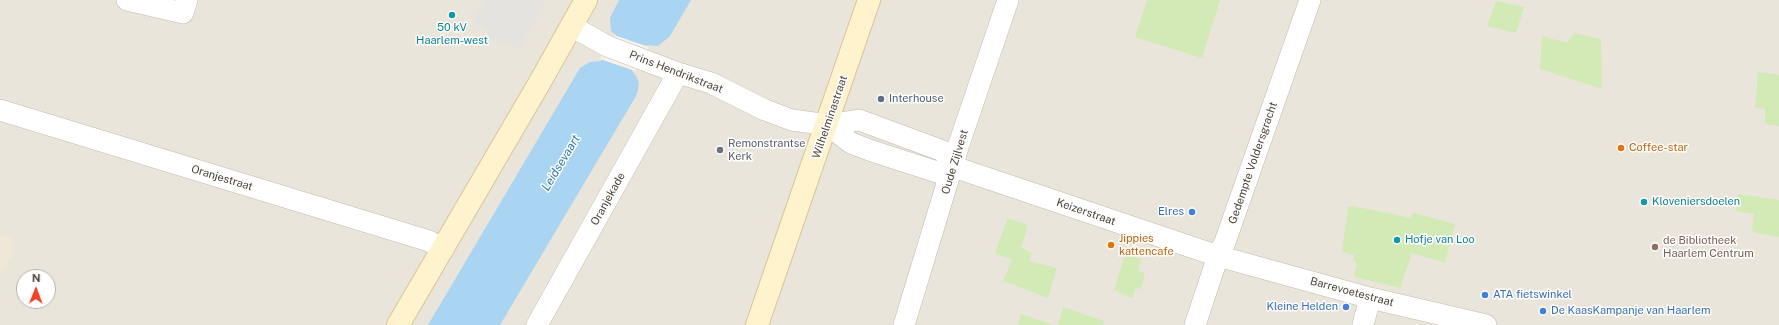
<!DOCTYPE html>
<style>
body{margin:0}
#map{position:relative;width:1779px;height:325px;overflow:hidden;background:#f6f3ec;font-family:"Public Sans",sans-serif}
canvas{display:block}
.north{position:absolute;left:16px;top:269px;width:40px;height:40px;box-sizing:border-box;background:#fff;border:1px solid #b7b4b0;border-radius:50%;rotate:1deg;font-size:11px;font-weight:700;line-height:16px;text-align:center;color:#4b4439}
.north::after{content:'';display:block;margin:auto;width:14px;height:18px;background:#fc3f1d;clip-path:polygon(50% 0,100% 100%,50% 72%,0 100%)}
</style>
<div id="map">
<canvas width="1779" height="325"></canvas>
<div class="north">N</div>
</div>
<script>
const g = document.querySelector('canvas').getContext('2d');
g.lineJoin = 'round';
function fill(path, color) { g.fillStyle = color; g.fill(path, 'evenodd'); }
function strokePath(path, color, width, dash) { g.strokeStyle = color; g.lineWidth = width; g.lineCap = dash ? 'butt' : 'round'; g.setLineDash(dash || []); g.stroke(path); }
function write(font, color, halo, rows, align = 'center') {
  g.font = font + ' "Public Sans",sans-serif'; g.lineWidth = 3; g.setLineDash([]); g.textBaseline = 'middle'; g.strokeStyle = halo; g.fillStyle = color; for (const [text, x, y, turn = 0] of rows) {
    g.save(); g.translate(x, y); g.rotate((+turn || 0) * Math.PI / 180); g.textAlign = isNaN(turn) ? turn : align; if (halo) g.strokeText(text, 0, 0); g.fillText(text, 0, 0); g.restore();
  }
}
const residential = new Path2D(`
 M0,0H1779V325H0ZM24,277H48V301H24Z`);
const education = new Path2D(`
 M0,235L13,238L12,257L0,276Z`);
const green = new Path2D(`
 M1147,0H1220L1202,58L1135,37Z
 M1496,1L1524,7L1516,33L1487,26Z
 M1574,33L1601,39L1602,89L1540,69L1542,36L1567,43Z
 M1758,72L1779,75V126L1765,124V109L1755,108Z
 M1738,194L1779,200V237L1752,232L1754,214L1736,211Z
 M1353,206L1411,218L1413,213L1455,224L1445,263L1412,253L1400,288L1355,277L1354,275L1357,262L1353,260L1354,255L1342,252L1348,207Z
 M1008,218L1028,225L1021,248L1032,253L1029,261L1057,268L1048,298L1003,281L1012,260L995,253Z
 M1125,255L1142,259L1138,271L1145,273L1141,289L1136,288L1132,298L1114,290Z
 M1063,307L1104,321L1103,325H1058Z
 M1021,314L1053,325H1018Z`);
const parking = new Path2D(`
 M485,0H547L518,49L502,40L499,43L485,36L487,31L472,23Z`);
const water = new Path2D(`
 M619,0H691L670,36L658,46L647,45L632,71C640,79 640,86 636,96L500,325H428L580,68L590,62L601,61L616,35L611,31L610,18Z`);
const pier = new Path2D(`
 M614,35L649,47L635,71L600,59Z`);
const street = new Path2D(`
 M127,0L183,13L187,0
 M571,26L607,46L678,73L711,83L765,110L792,120L828,125L859,120L943,151L954,167
 M0,110L429,241L443,249
 M828,125L851,143L872,151L937,172L954,167L1218,256L1370,298L1486,325
 M537,325L678,73
 M904,325L959,144L1008,0
 M1195,325L1218,256L1225,242L1310,0
 M1363,325L1370,298`);
const secondary = new Path2D(`
 M398,325L540,82L586,0
 M757,325L869,0`);
const markers = [
 [452,15,4,"#0f9aa8"],
 [881,99,4,"#5c6f8a"],
 [1621,148,4,"#e8710a"],
 [720,150,4,"#6b7280"],
 [1644,202,4,"#0f9aa8"],
 [1192,212,4,"#3f7fe0"],
 [1397,240,4,"#0f9aa8"],
 [1111,245,4,"#e8710a"],
 [1655,247,4,"#8d6e63"],
 [1485,295,4,"#3f7fe0"],
 [1346,307,4,"#3f7fe0"],
 [1543,311,4,"#3f7fe0"]
];
const cultureNames = [
 ["50 kV",452,28,"center"],
 ["Haarlem-west",452,41,"center"],
 ["Kloveniersdoelen",1652,202],
 ["Hofje van Loo",1405,240]
];
const streetNames = [
 ["Prins Hendrikstraat",676,72,21],
 ["Wilhelminastraat",830,117,-71],
 ["Oude Zijlvest",955,162,-73],
 ["Gedempte Voldersgracht",1253,163,-71],
 ["Oranjestraat",222,178,17],
 ["Oranjekade",608,199,-61],
 ["Keizerstraat",1086,212,19],
 ["Barrevoetestraat",1352,292,15]
];
const serviceNames = [
 ["Interhouse",889,99]
];
const worshipNames = [
 ["Remonstrantse",728,144],
 ["Kerk",728,157]
];
const foodNames = [
 ["Coffee-star",1629,148],
 ["Jippies",1119,239],
 ["kattencafe",1119,252]
];
const shopNames = [
 ["Elres",1184,212],
 ["ATA fietswinkel",1493,295,"left"],
 ["Kleine Helden",1338,307],
 ["De KaasKampanje van Haarlem",1551,311,"left"]
];
const educationNames = [
 ["de Bibliotheek",1663,241],
 ["Haarlem Centrum",1663,254]
];
const waterNames = [
 ["Leidsevaart",561,163,-59]
];
fill(residential, '#eae5da');
fill(education, '#efe8d6');
fill(green, '#d2eab5');
fill(parking, '#e5e3e0');
fill(water, '#a9d4f2');
fill(pier, '#f6f3ec');
strokePath(street, '#c2bbae', 22);
strokePath(secondary, '#d6c79b', 24);
strokePath(street, '#fff', 21);
strokePath(secondary, '#fff3cd', 22);
for (const [x, y, r, color] of markers) { const dot = new Path2D(); dot.arc(x, y, r, 0, 2 * Math.PI); g.fillStyle = color; g.fill(dot); strokePath(dot, '#fff', 1.5); }
write('11px', '#0d838f', '#fff', cultureNames, 'left');
write('11px', '#4b4439', '#fff', streetNames);
write('11px', '#4e5e75', '#fff', serviceNames, 'left');
write('11px', '#5b616d', '#fff', worshipNames, 'left');
write('11px', '#c56008', '#fff', foodNames, 'left');
write('11px', '#366cbe', '#fff', shopNames, 'right');
write('11px', '#785e54', '#fff', educationNames, 'left');
write('italic 12px', '#2e7ab2', '#fff', waterNames);
</script>
